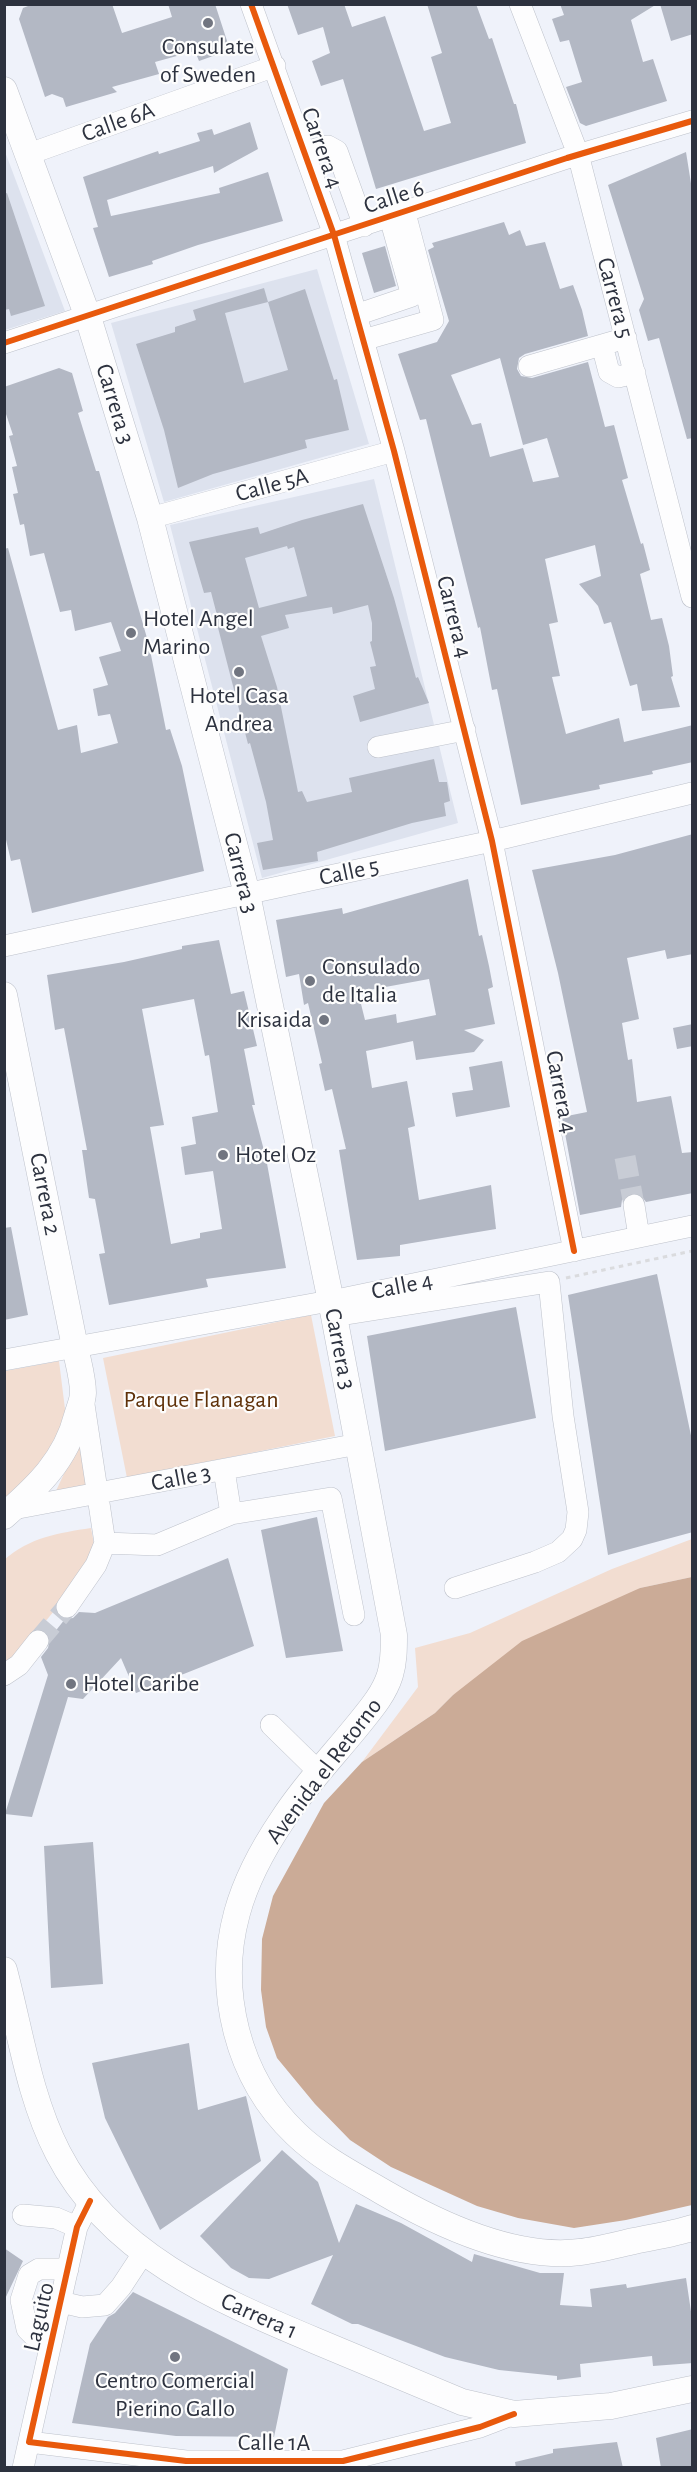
<!DOCTYPE html>
<style>
body{margin:0}
#map{position:relative;width:697px;height:2472px;overflow:hidden;background:#eff2fa;font-family:"Alegreya Sans",sans-serif}
canvas{display:block}
.frame{position:absolute;inset:0;border:6px solid #2d323f;pointer-events:none}
</style>
<div id="map">
<canvas width="697" height="2472"></canvas>
<div class="frame"></div>
</div>
<script>
const g = document.querySelector('canvas').getContext('2d');
g.lineJoin = 'round';
function fill(path, color) { g.fillStyle = color; g.fill(path, 'evenodd'); }
function strokePath(path, color, width, dash) { g.strokeStyle = color; g.lineWidth = width; g.lineCap = dash ? 'butt' : 'round'; g.setLineDash(dash || []); g.stroke(path); }
function write(font, color, halo, rows, align = 'center') {
  g.font = font + ' "Alegreya Sans",sans-serif'; g.lineWidth = 4.5; g.setLineDash([]); g.textBaseline = 'middle'; g.strokeStyle = halo; g.fillStyle = color; for (const [text, x, y, turn = 0] of rows) {
    g.save(); g.translate(x, y); g.rotate((+turn || 0) * Math.PI / 180); g.textAlign = isNaN(turn) ? turn : align; if (halo) g.strokeText(text, 0, 0); g.fillText(text, 0, 0); g.restore();
  }
}
const built = new Path2D(`
 M4,149L65,311L5,330H4Z
 M317,269L369,444L164,502L111,323Z
 M374,479L458,823L262,878L170,525Z`);
const green = new Path2D(`
 M311,1315L335,1436L127,1478L103,1358Z
 M59,1361L66,1417L55,1442L41,1464L5,1499V1371Z
 M81,1437L89,1487L55,1493Z
 M91,1528L96,1554C68,1595 39,1632 4,1667V1560C30,1537 59,1533 91,1528Z
 M692,1539V1577L640,1588L453,1695L435,1713L362,1762L418,1687L415,1648L470,1633L612,1569Z`);
const water = new Path2D(`
 M692,1577V2205L626,2220L574,2228L518,2218L477,2206L391,2167L350,2140L315,2104L277,2058L266,2027L261,1990L262,1939L273,1896L324,1803L362,1762L435,1713L453,1695L522,1641L640,1588Z`);
const building = new Path2D(`
 M33,4H112L122,33L172,17L168,4H215L230,50L199,61L195,51L155,62L159,74L112,87L117,92L66,107L63,98L52,94L45,97L19,19L23,8Z
 M287,4H344L352,27L385,16L424,131L451,123L431,57L442,53L427,4H476L489,39L492,38L514,104H516L526,143L376,189L343,79L321,86L312,61L330,53L323,27L298,35Z
 M560,4H657L631,20L643,62L653,59L667,101L586,126L580,123L566,87L582,82L569,40L560,42L552,19L564,15Z
 M660,4H693V34L671,41Z
 M250,122L258,149L214,173L213,166L107,200L111,216L220,193L219,188L268,172L283,221L198,245L152,261L153,264L109,277L93,228L98,227L83,177L158,151L159,154L200,141L197,133L212,129L214,135Z
 M686,152L693,196V438L687,439L659,338L648,341L639,310L644,299L608,185Z
 M7,193L45,306L11,316L9,309L4,310V194Z
 M504,222L509,235L520,230L526,246L545,242L560,289L573,285L582,310L588,336L525,354L519,358L517,369L521,376L532,378L588,362L605,427L614,425L628,478L622,480L641,544L643,543L650,570L640,574L651,620L662,618L669,646L673,676L671,677L680,707L642,711L637,684L630,686L611,622L604,624L598,606L579,584L601,576L595,545L545,559L558,622L549,624L560,676L552,677L566,734L619,718L624,742L693,725V762L652,771L653,774L599,785L600,789L521,805L497,689L492,690L480,627L478,628L426,419L420,420L398,354L437,342L449,321L428,250L434,247L432,243ZM500,358L523,445L547,438L559,477L533,482L523,448L490,457L481,423L472,425L451,375Z
 M385,246L396,286L374,293L362,253Z
 M264,288L268,302L305,289L334,380L337,379L349,430L305,440L307,448L213,474L178,488L164,430L136,344L175,332V327L196,320L193,310ZM268,302L288,370L244,383L225,313Z
 M59,368L72,373L83,411L78,413L96,471H99L149,645L166,730L170,729L182,766L204,871L32,913L20,859L11,861L4,831V549L8,548L58,730L77,725L81,753L118,743L110,714L98,716L93,689L108,685L99,657L121,651L111,622L75,631L71,610L60,612L44,553L30,556L24,524L20,525L13,494L18,493L12,467L17,466L9,436L13,435L4,408V387Z
 M363,504L394,598L416,678L418,677L429,703L360,722L353,696L375,689L370,667L376,666L370,642L372,641V623L368,605L333,614L332,607L285,615L289,628L261,636L277,687L298,792L302,791L307,802L352,792L349,778L434,759L439,782H447L450,801L444,803L446,816L412,823L317,852L318,861L263,870L257,843L273,840L266,802L250,743L248,744L216,620L218,619L211,592L204,593L189,542L258,527L260,534L302,520ZM287,546L288,549L294,547L307,596L259,608L245,558Z
 M693,834V954L667,959L665,950L627,958L639,1019L622,1023L628,1060L632,1059L637,1102L671,1096L682,1153L693,1152V1193L646,1202L639,1193H631L622,1200L621,1207L580,1215L562,1117L587,1112L558,973L532,870L615,855Z
 M468,879L479,936L482,935L489,966L493,987L488,989L495,1024L464,1030L484,1040L474,1052L416,1060L413,1041L366,1051L372,1088L407,1081L415,1126L408,1128L419,1200L491,1185L496,1229L400,1245V1256L357,1260L339,1150L346,1149L332,1089L325,1091L319,1064L322,1063L308,1003L304,1005L299,974L286,977L276,920L342,908L343,914ZM429,979L436,1015L397,1023L396,1014L365,1020L358,992Z
 M219,940L231,994L244,991L257,1046L244,1049L255,1105H252L266,1158L286,1268L206,1279L208,1287L109,1305L99,1254L105,1253L95,1199L89,1198L82,1150H87L64,1028L55,1030L47,975L124,962L182,949V946ZM194,999L205,1056L209,1055L218,1112L192,1117L196,1144L181,1147L185,1175L213,1171L222,1229L200,1233V1238L171,1244L150,1127L164,1125L142,1009Z
 M693,1024V1046L677,1049L673,1028Z
 M502,1061L510,1107L456,1117L452,1093L473,1090L469,1067Z
 M11,1227L28,1315L4,1320V1228Z
 M657,1274L693,1445V1532L608,1555L568,1295Z
 M516,1307L536,1418L385,1451L367,1336Z
 M317,1517L343,1651L286,1658L261,1530Z
 M228,1558L254,1646L136,1693L121,1658L83,1699L68,1697L32,1817L5,1814L48,1675L41,1657L48,1648L50,1638L65,1619L73,1618L79,1612L95,1613Z
 M93,1842L103,1984L51,1988L44,1846Z
 M189,2043L198,2110L246,2096L261,2161L160,2230L105,2118L92,2063Z
 M282,2150L318,2182L339,2243L356,2204L401,2223L472,2262L474,2254L540,2273H564L560,2305L592,2307L590,2289L626,2284L627,2288L686,2278L693,2325V2363L653,2366L652,2356L580,2364L581,2377L557,2380V2376L499,2370L445,2357L358,2324H352L311,2304L333,2255L269,2279L249,2278L231,2268L200,2236Z
 M4,2248L23,2261L4,2301Z
 M133,2292L288,2369L274,2437L176,2436L72,2423L90,2344L108,2317L115,2313Z
 M693,2429V2468H661L656,2438Z
 M617,2442L623,2468H516L515,2462L553,2453V2449Z`);
const minorTunnel = new Path2D(`
 M625,1157L634,1205
 M38,1641L67,1607`);
const path = new Path2D(`
 M566,1278L692,1251`);
const minor = new Path2D(`
 M251,4L334,235L394,451L492,841L574,1251
 M520,4L578,154L692,597
 M305,152L328,146L337,151L364,226
 M29,154L275,66
 M356,315L412,296L390,218
 M363,340L433,320L405,213
 M4,343L567,158L692,121
 M602,345L609,372L618,377L635,373
 M529,366L626,338
 M150,518L394,451
 M378,747L465,730
 M4,946L492,841L692,793
 M634,1205L639,1237
 M334,1316L549,1282L563,1416L578,1512L576,1530L572,1539L558,1552L535,1562L455,1588
 M4,1360L346,1298L692,1226
 M224,1470L231,1514
 M8,1510L358,1444
 M105,1543L157,1545L231,1514L331,1498L354,1615
 M67,1607L96,1565L105,1543L83,1398
 M4,1675L19,1665L38,1641
 M271,1725L319,1772
 M23,2215L56,2218L77,2227
 M61,2302L82,2307L105,2305L121,2287L144,2252
 M52,2338L33,2335L27,2329L21,2300L29,2275L39,2269H68
 M29,2442L186,2461H343L480,2427L514,2414
 M23,2468L77,2227L90,2201`);
const major = new Path2D(`
 M4,90L88,317L150,518L247,894L334,1316L394,1635C394,1649 394,1662 390,1675C384,1694 371,1709 358,1725C333,1756 305,1785 283,1819C264,1847 246,1880 237,1913C216,1990 237,2078 296,2134C321,2158 352,2174 383,2192C438,2224 515,2260 580,2252C598,2250 616,2245 634,2241C653,2237 674,2234 692,2228
 M4,995L75,1347C78,1362 83,1378 83,1393C83,1400 79,1409 77,1416C66,1460 37,1487 4,1516
 M4,1970C20,2030 29,2097 58,2153C110,2254 216,2299 316,2341C365,2361 413,2382 462,2402L514,2414L611,2406L692,2389`);
const cycleway = new Path2D(`
 M251,4L334,235L394,451L492,841L574,1251
 M4,343L567,158L692,121
 M90,2201L77,2227L29,2442L186,2461H343L480,2427L514,2414`);
const markers = [
 [208,23,6,"#717580"],
 [131,633,6,"#717580"],
 [239,672,6,"#717580"],
 [310,981,6,"#717580"],
 [324,1020,6,"#717580"],
 [223,1155,6,"#717580"],
 [71,1684,6,"#717580"],
 [175,2357,6,"#717580"]
];
const poiNames = [
 ["Consulate",208,47,"center"],
 ["of Sweden",208,75,"center"],
 ["Hotel Angel",143,619],
 ["Marino",143,647],
 ["Hotel Casa",239,696,"center"],
 ["Andrea",239,724,"center"],
 ["Consulado",322,967],
 ["de Italia",322,995],
 ["Krisaida",312,1020,"right"],
 ["Hotel Oz",235,1155],
 ["Hotel Caribe",83,1684],
 ["Centro Comercial",175,2381,"center"],
 ["Pierino Gallo",175,2409,"center"]
];
const streetNames = [
 ["Calle 6A",118,122,-20],
 ["Carrera 4",322,148,71],
 ["Calle 6",394,197,-18],
 ["Carrera 5",615,298,75],
 ["Carrera 3",115,404,73],
 ["Calle 5A",272,485,-15],
 ["Carrera 4",454,617,76],
 ["Calle 5",349,872,-12],
 ["Carrera 3",241,873,76],
 ["Carrera 4",561,1092,79],
 ["Carrera 2",45,1194,79],
 ["Calle 4",402,1286,-11],
 ["Carrera 3",340,1349,79],
 ["Calle 3",181,1478,-11],
 ["Avenida el Retorno",324,1771,-53],
 ["Carrera 1",259,2316,24],
 ["Laguito",39,2317,-77],
 ["Calle 1A",274,2443]
];
const parkNames = [
 ["Parque Flanagan",201,1400]
];
fill(built, '#dde2ee');
fill(green, '#f2ddd1');
fill(water, '#cbab97');
fill(building, '#b3b8c4');
strokePath(minorTunnel, '#c8ccd5', 21, [21, 10]);
strokePath(minor, '#bec2cb', 22);
strokePath(major, '#bec2cb', 27);
strokePath(path, '#dadbde', 3, [4.5, 4.5]);
strokePath(minor, '#fdfdfe', 21);
strokePath(major, '#fdfdfe', 26);
strokePath(cycleway, '#e8590c', 6);
for (const [x, y, r, color] of markers) { const dot = new Path2D(); dot.arc(x, y, r, 0, 2 * Math.PI); g.fillStyle = color; g.fill(dot); strokePath(dot, '#fdfdfd', 2); }
write('24px', '#2d323f', '#fdfdfd', poiNames, 'left');
write('24px', '#2d323f', '#fdfdfd', streetNames);
write('24px', '#5f3109', '#fdfdfd', parkNames);
</script>
